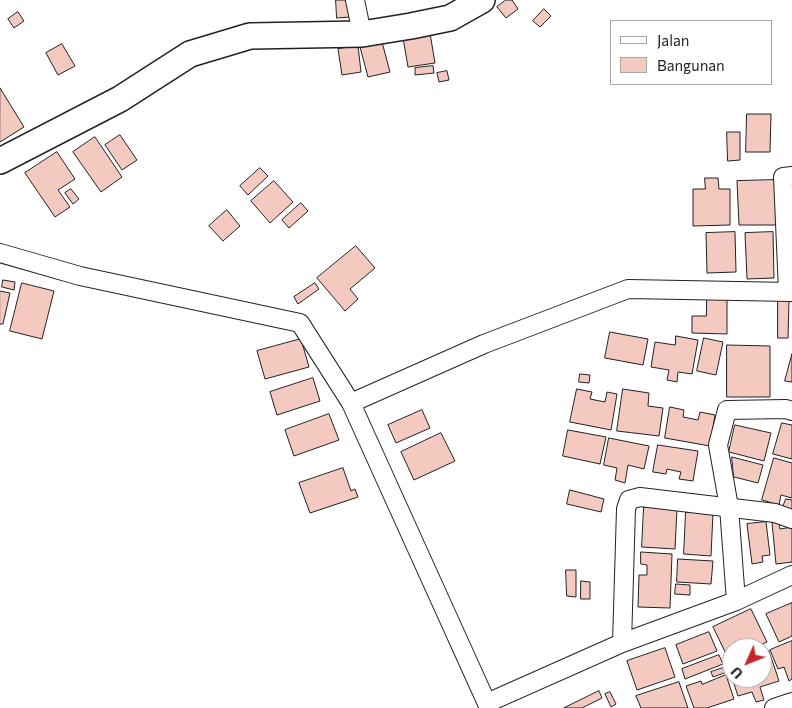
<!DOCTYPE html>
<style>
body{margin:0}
#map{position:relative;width:792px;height:708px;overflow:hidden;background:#fff;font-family:Commissioner,sans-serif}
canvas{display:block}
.legend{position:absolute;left:610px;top:20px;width:162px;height:65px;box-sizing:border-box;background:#fff;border:1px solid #a7a7a7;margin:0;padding:6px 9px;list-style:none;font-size:15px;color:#222}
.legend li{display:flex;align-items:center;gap:10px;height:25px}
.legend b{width:25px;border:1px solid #a7a7a7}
.north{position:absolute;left:722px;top:638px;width:50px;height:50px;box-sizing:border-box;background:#fff;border:1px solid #a7a7a7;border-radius:50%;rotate:226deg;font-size:14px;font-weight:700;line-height:20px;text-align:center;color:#222}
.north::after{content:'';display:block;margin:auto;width:18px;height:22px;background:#c62828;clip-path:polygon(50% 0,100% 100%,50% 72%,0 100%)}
</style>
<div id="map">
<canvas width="792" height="708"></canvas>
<ul class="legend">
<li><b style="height:6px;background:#fff"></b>Jalan</li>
<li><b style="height:14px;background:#f3c9c0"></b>Bangunan</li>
</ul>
<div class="north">U</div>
</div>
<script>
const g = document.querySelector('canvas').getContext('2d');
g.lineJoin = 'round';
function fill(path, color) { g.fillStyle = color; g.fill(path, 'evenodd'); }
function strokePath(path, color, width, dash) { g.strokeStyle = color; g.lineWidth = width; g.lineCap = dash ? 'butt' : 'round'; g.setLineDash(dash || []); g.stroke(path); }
const building = new Path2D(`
 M336,0H349L350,17L337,18Z
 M506,0H512L518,9L506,18L497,7Z
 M544,9L551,16L540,27L533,21Z
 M18,12L24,21L14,28L8,19Z
 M429,27L435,63L408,67L402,32Z
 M382,42L390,72L368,77L360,47Z
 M62,44L75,66L58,75L46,53Z
 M358,46L361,72L342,75L338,49Z
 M433,66L434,73L415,75V68Z
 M447,71L449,80L439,82L437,73Z
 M0,88L24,127L0,142Z
 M747,114H771L770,152H746Z
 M727,132H740V160L728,161Z
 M120,135L137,160L122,170L105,145Z
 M95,137L122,177L101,192L73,152Z
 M57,152L75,179L58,190L70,207L55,217L25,173Z
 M260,168L268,176L248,195L240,186Z
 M705,178H718L719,189H730V225L693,226V189H705Z
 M775,180L776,225H739L737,181Z
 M274,181L293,202L270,223L251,201Z
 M71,189L79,199L73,204L65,193Z
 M301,203L308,211L289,228L282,220Z
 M227,210L240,226L223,241L209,226Z
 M735,232L736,272L707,273L706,233Z
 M773,232L774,278L747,279L745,233Z
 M356,246L375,268L350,289L358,299L345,311L317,278Z
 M3,280L15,282L14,290L2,287Z
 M22,283L54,291L42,339L10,331Z
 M315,283L319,289L298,304L294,297Z
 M0,291L10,293L3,324H0Z
 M707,299H727V334L692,333V316H706Z
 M778,300L789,301L788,338H778Z
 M610,332L648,339L643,365L605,358Z
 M676,336L698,340L692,374L678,372L677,382L667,380L669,370L651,367L655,342L675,345Z
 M704,338L723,342L716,375L697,371Z
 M301,339L309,367L265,379L257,351Z
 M727,345L770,346V397H727Z
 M792,354V382L785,381Z
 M580,374L590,375L589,383L579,382Z
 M313,378L320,401L277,415L270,392Z
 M577,389L592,392L590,399L605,402L607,392L617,394L611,430L570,422Z
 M623,389L649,393L648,406L663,408L659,436L617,431Z
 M670,407L684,410L683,417L698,420L700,412L715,415L710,446L665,438Z
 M422,410L430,428L396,443L388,425Z
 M329,414L339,440L294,456L285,430Z
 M782,423L792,425V459L773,454Z
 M735,425L771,433L764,461L729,452Z
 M568,430L606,437L600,464L563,456Z
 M441,433L455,461L414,480L401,452Z
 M609,438L649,446L644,469L628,465L625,483L615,480L617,468L604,465Z
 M658,445L698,451L693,481L679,479L681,472L667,469L666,474L653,472Z
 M732,457L763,465L758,483L734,477Z
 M774,458L792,463V498L781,495L779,505L762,500Z
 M343,468L351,491L355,489L358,497L310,513L299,483Z
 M570,490L604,499L601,512L567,504Z
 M786,499L792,500V509L783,507Z
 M644,507L677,509L675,549L642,547Z
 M686,512L713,513L711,556L684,554Z
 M766,522L770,555L762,556L763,562L752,564L747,524Z
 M779,522L780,529L792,527V562L776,564L772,523Z
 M641,552L672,554L670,608L638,607L639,575H647V565L641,564Z
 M678,559L713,561L711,584L677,582Z
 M566,570H576V597L567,596Z
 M581,581L590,582V599H581Z
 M676,584L690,585V595L675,594Z
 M792,603V636L779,642L766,614Z
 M751,609L767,642L753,648H732V658L729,660L713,627Z
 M709,632L717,651L683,664L676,645Z
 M792,641V679L789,681L784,667L778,669L770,650Z
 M665,648L675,677L637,690L627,661Z
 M769,651L779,681L760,687L764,700L756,702L752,692L738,696L732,678H762V653Z
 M719,655L723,664L685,679L682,669Z
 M726,667L727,672L713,677L711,672Z
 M726,675L734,699L707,708H694L686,686L701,681L702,684Z
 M679,682L688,708H641L636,696Z
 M599,691L602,698L582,708H564Z
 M610,692L616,704L611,707L605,694Z`);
const street = new Path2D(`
 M355,0L362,34
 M0,253L80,276L300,323L351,403L489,708
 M788,291L783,177L792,176
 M351,403L484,344L628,289L792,292
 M736,601L729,507L718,445L727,410L786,409L792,411
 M622,643L626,509L629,500L640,497L775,513L792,519
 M487,703L622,643L736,601L792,575
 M774,708L792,702`);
const secondary = new Path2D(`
 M0,161L120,99L190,54L250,36L362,34L411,26L450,18L482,0`);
fill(building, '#f3c9c0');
strokePath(building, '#222', 1);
strokePath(street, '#222', 20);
strokePath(secondary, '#222', 28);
strokePath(street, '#fff', 18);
strokePath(secondary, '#fff', 25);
</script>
